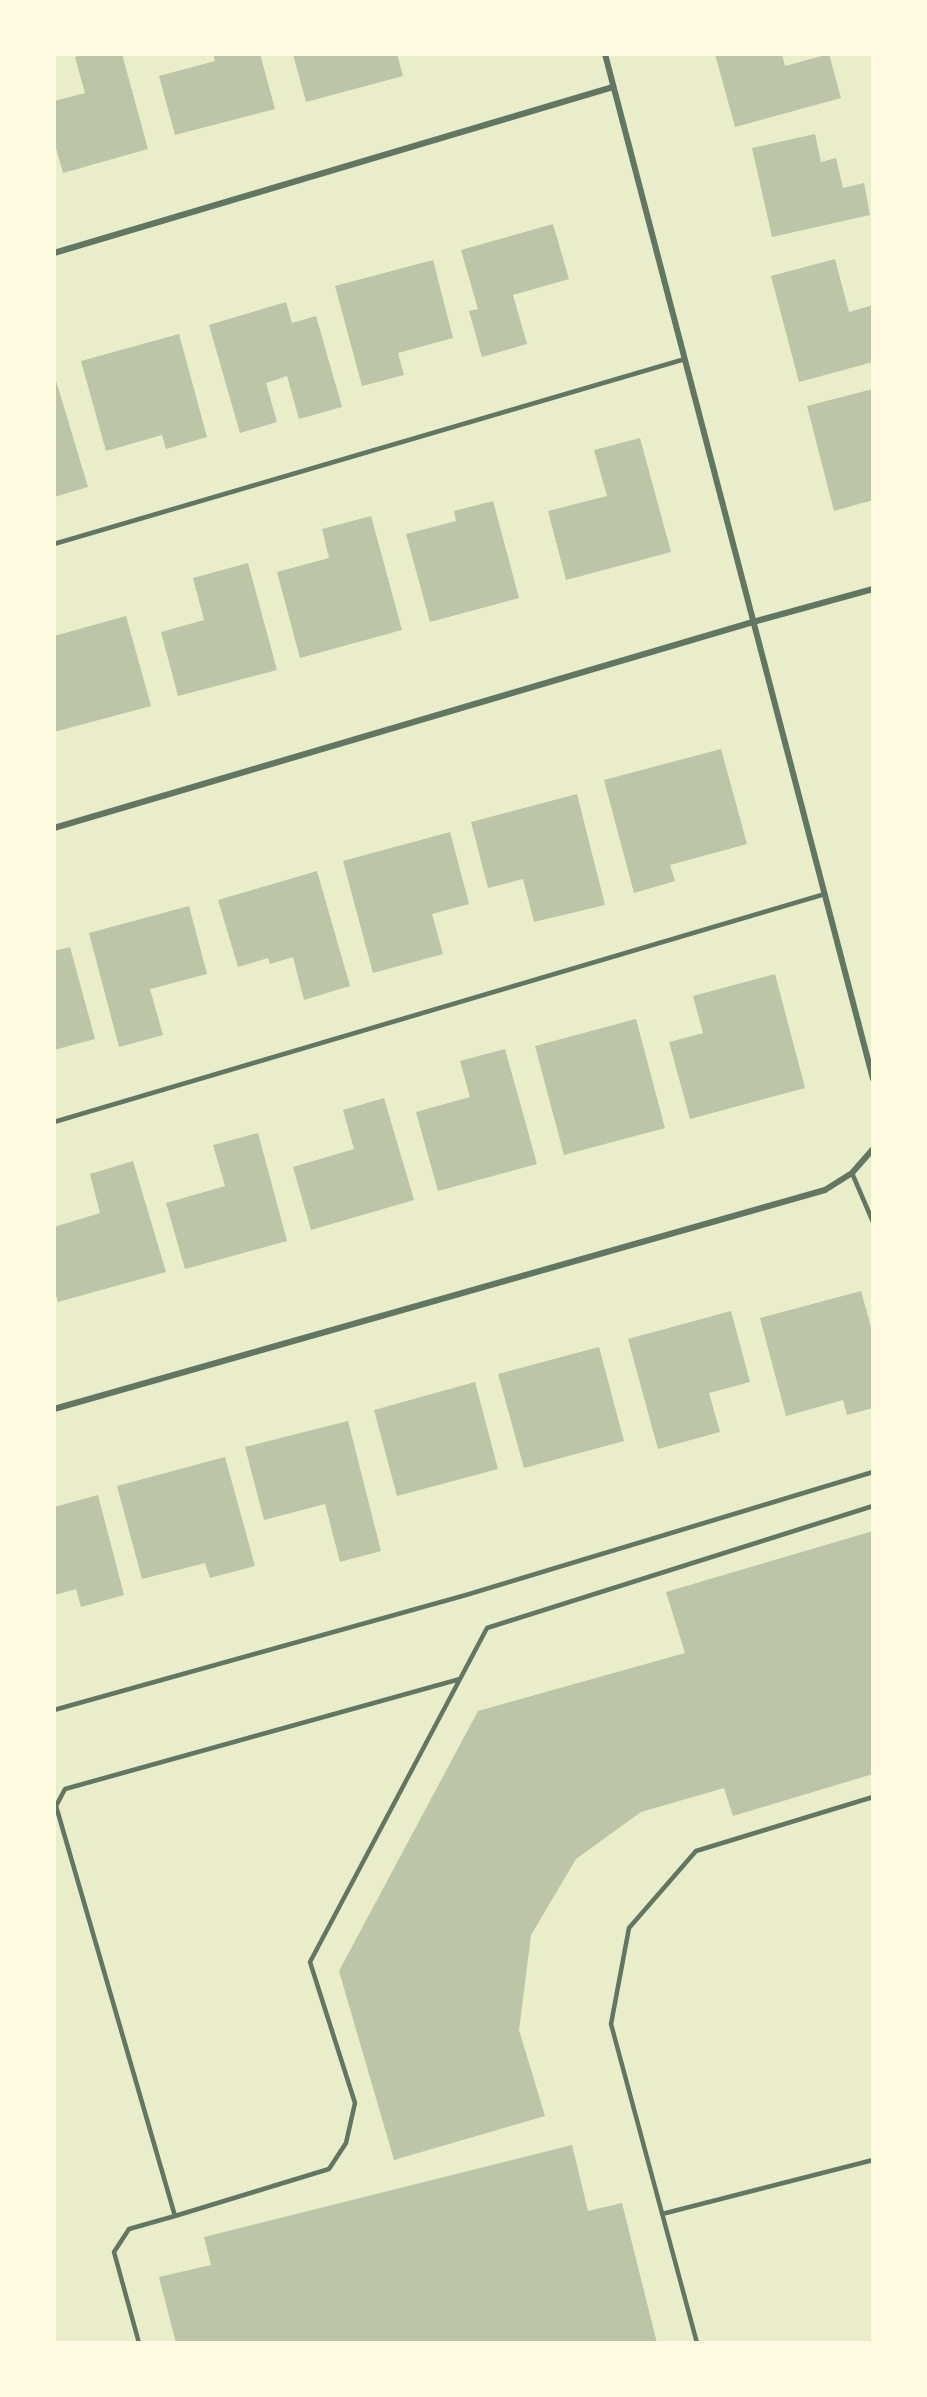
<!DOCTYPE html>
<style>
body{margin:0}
#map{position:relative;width:927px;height:2397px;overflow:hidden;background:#e9edc9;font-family:Jost,sans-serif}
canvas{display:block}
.frame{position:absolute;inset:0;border:56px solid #fefae0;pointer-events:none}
</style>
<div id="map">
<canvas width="927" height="2397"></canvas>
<div class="frame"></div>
</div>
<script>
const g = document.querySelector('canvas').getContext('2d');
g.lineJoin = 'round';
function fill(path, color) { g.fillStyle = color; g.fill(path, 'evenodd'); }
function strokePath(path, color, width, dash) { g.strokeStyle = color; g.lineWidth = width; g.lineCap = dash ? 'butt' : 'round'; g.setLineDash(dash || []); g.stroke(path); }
const building = new Path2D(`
 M85,54H122L148,149L63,173L54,141V101L85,93L75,57Z
 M213,54H260L275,109L175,135L159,76L215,61Z
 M293,54H397L403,76L306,102Z
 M715,54H782L785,66L829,54L841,98L735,127Z
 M815,134L821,162L836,158L843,188L864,183L870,215L772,237L752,148Z
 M553,224L569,279L513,295L527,344L482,357L469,311L478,309L461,250Z
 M835,259L849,312L873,305V362L799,382L771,276Z
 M433,260L453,338L398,353L404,375L362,386L335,286Z
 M286,302L292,323L316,316L342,407L299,419L287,376L266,383L277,422L240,433L209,325Z
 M179,334L207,437L166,449L162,435L106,451L81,361Z
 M54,374L88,487L54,497Z
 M873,389V500L834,511L807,406Z
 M640,438L671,552L566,580L548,511L607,496L594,450Z
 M493,501L519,598L430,622L406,534L456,521L454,511Z
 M371,516L402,630L300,658L277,572L329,558L322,529Z
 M248,563L277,670L178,696L161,632L204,620L193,578Z
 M126,616L151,706L54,732V636Z
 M721,749L747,844L670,865L675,881L634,893L604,780Z
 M577,794L605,905L534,922L523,879L488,888L471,822Z
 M450,832L469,904L432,914L443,954L373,973L343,861Z
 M317,871L350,986L304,1000L293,957L270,964L268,958L238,967L218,900Z
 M189,906L207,974L150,989L163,1035L119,1047L89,933Z
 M70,947L95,1039L54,1050V951Z
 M775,974L805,1088L690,1119L669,1042L703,1033L693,996Z
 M636,1019L665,1128L564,1155L535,1046Z
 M505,1049L537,1164L438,1191L416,1112L470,1097L460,1061Z
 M384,1098L414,1200L311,1230L293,1167L354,1149L343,1110Z
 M258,1133L287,1241L185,1269L166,1203L225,1186L213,1145Z
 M133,1161L166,1272L58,1302L54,1288V1227L100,1213L90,1174Z
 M861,1291L873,1334V1408L847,1415L843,1400L786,1416L760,1318Z
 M731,1311L750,1382L709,1393L720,1432L658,1449L628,1339Z
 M599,1347L624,1441L524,1468L498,1374Z
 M475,1382L498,1469L397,1496L374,1410Z
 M348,1421L381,1551L340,1562L325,1504L264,1520L245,1447Z
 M225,1457L255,1566L210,1578L205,1563L142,1579L117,1486Z
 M98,1495L124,1595L81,1607L76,1589L54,1595V1507Z
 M873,1531V1774L733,1816L724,1788L641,1812L576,1859L531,1935L519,2030L545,2116L394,2160L339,1971L478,1711L685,1653L666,1592Z
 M572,2145L588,2211L622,2203L657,2343H176L159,2277L211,2265L204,2237Z`);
const service = new Path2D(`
 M54,544L685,359
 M54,1122L825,894
 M852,1173L873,1222
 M54,1710L466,1595L873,1472
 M662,2214L873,2160
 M175,2216L329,2169L346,2143L355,2103L310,1962L460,1679
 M139,2343L114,2252L129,2229L175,2216L56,1806L65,1789L460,1679L487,1628L873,1506
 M697,2343L611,2024L629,1928L696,1851L873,1797`);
const minor = new Path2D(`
 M605,54L873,1079
 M54,253L613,87
 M54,828L753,622L873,589
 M54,1409L825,1190L852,1173L873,1149`);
fill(building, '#bcc5a7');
strokePath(service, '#617663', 4.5);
strokePath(minor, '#617663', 6);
</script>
